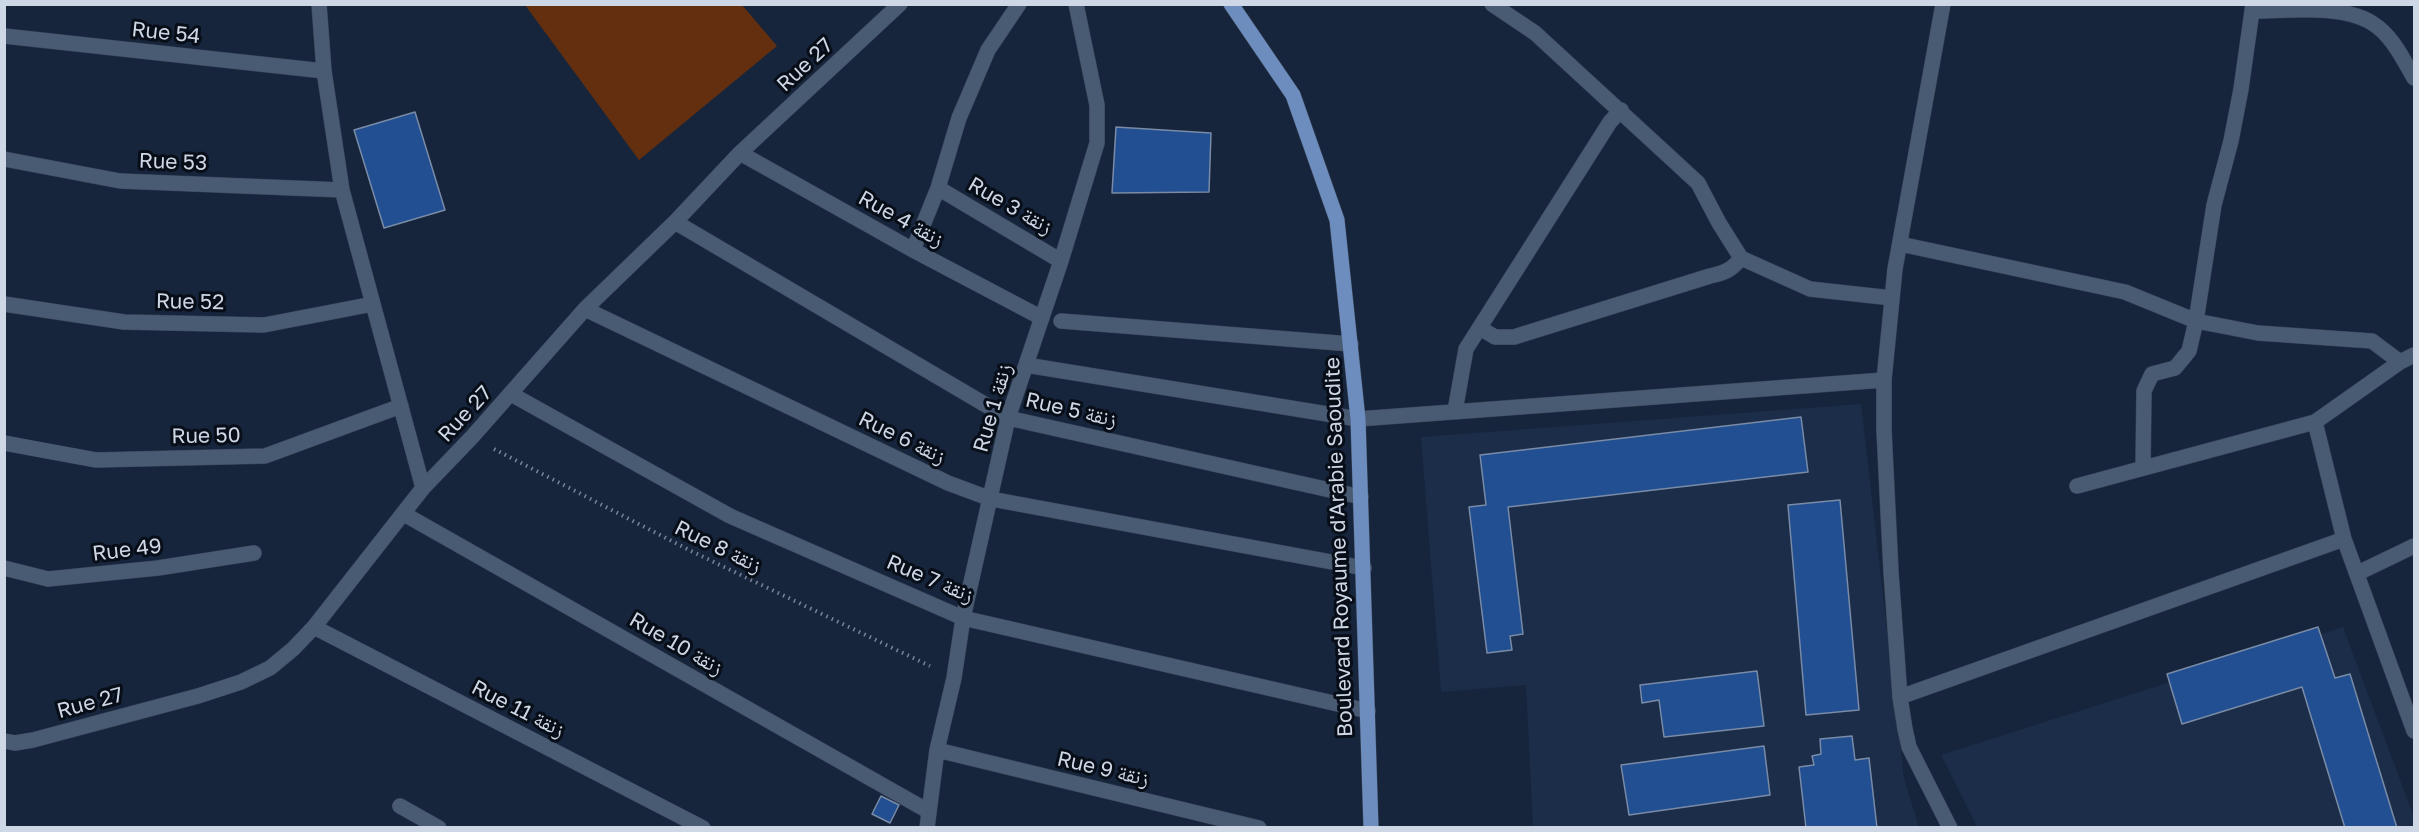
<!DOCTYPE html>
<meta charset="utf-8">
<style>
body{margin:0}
#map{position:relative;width:2419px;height:832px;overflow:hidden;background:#16253b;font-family:"Golos Text",sans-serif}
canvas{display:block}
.frame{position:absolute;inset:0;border:6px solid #cdd7e5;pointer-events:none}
</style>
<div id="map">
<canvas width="2419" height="832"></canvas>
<div class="frame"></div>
</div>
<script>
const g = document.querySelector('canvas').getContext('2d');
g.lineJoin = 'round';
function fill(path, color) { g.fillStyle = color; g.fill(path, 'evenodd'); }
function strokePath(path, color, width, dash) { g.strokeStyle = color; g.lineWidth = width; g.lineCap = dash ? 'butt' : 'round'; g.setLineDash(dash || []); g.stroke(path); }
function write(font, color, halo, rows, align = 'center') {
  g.font = font + ' "Golos Text","Noto Naskh Arabic",sans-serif'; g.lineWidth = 6; g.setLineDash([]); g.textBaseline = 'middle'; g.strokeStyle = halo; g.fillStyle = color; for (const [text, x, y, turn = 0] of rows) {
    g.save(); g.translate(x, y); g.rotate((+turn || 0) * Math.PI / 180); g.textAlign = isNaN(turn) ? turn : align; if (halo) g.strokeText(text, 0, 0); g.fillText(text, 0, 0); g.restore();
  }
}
const built = new Path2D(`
 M1861,404L1904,778L1919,827H1533L1526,685L1441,692L1421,437Z
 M2343,627L2414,817V827H1977L1941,755Z`);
const green = new Path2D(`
 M525,5H742L777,46L639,160Z`);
const building = new Path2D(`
 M415,112L445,210L384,228L354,130Z
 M1116,127L1211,133L1209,192L1112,193Z
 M1801,417L1808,472L1508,507L1523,634L1510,636L1512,650L1487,653L1469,507L1486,505L1480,455Z
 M1840,500L1859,710L1806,715L1788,505Z
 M2318,627L2335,678L2350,674L2397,828H2345L2302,687L2182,724L2167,674Z
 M1757,671L1764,726L1664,737L1659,700L1642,703L1640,685Z
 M1852,736L1855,760L1869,758L1877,828H1806L1799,767L1814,765L1812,756L1821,754L1820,739Z
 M1764,746L1770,795L1629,815L1621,765Z
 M881,796L899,805L890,823L872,814Z`);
const path = new Path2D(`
 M494,449L691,551L930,666`);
const minor = new Path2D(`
 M319,4L324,71L342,190L423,488
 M1492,4L1535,33L1698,183L1719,223L1741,258L1810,289L1892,298
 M1943,4L1895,269L1884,380V430L1891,572L1900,697L1905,729L1909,747L1950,828
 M2253,11C2287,11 2342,4 2372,23C2392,35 2403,59 2414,78
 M4,36L324,71
 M740,153L913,250L1042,318
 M4,159L120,181L342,190
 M938,188L1061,261
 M675,222L1008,418L1361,497
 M1900,244L2125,292L2196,321L2258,333L2372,341L2400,362
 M913,250L938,188L959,118L988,50L1019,4
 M4,304L124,322L264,325L373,304
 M585,309L948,483L991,499L1364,568
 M1061,321L1351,344
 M1480,328L1495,337H1514L1710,276C1724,273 1732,270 1741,258
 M1026,365L1358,419L1884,380
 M511,394L730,516L963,618L1368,711
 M1455,411L1466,349L1610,122L1621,110
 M2315,422L2344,539L2414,731
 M4,443L96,460L265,456L401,406
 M2143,467L2144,391L2152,374L2175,368L2189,351L2196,321L2214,205L2231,141L2241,89L2253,4
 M2077,486L2315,422L2400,362L2414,355
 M404,514L928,811
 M4,568L48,579L158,568L254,553
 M2358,573L2414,546
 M314,627L703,828
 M1900,697L2344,539
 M4,741L15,743L33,740L198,696L241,682L270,668L293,649L314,627L423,488L472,437L585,309L675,222L740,153L900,4
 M937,750L1259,828
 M400,806L439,828
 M927,828L937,750L954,678L963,618L1008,418L1061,261L1097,143V105L1076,4`);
const major = new Path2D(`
 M1231,4L1293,95L1337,220L1358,419L1371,828`);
const streetNames = [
 ["Rue 54",166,33,6],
 ["Rue 27",805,65,-43],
 ["Rue 53",173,162,2],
 ["Rue 3 زنقة",1010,206,30],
 ["Rue 4 زنقة",901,219,29],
 ["Rue 52",190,302,1],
 ["Rue 1 زنقة",993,408,-74],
 ["Rue 5 زنقة",1071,410,13],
 ["Rue 27",465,414,-47],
 ["Rue 50",206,436,-1],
 ["Rue 6 زنقة",902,438,26],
 ["Rue 8 زنقة",718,547,26],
 ["Boulevard Royaume d'Arabie Saoudite",1339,547,-92],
 ["Rue 49",127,550,-7],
 ["Rue 7 زنقة",930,579,23],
 ["Rue 10 زنقة",676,644,30],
 ["Rue 27",90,703,-15],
 ["Rue 11 زنقة",518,709,27],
 ["Rue 9 زنقة",1103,769,13]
];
fill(built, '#1b2d49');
fill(green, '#642f0e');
fill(building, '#214f92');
strokePath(building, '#798ba6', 1.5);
strokePath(minor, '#384254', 16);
strokePath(major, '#384254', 16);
strokePath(path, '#798597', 4, [1.5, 4.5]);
strokePath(minor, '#495a73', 15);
strokePath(major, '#6c8dbd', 15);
write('21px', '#cdd7e5', '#080e18', streetNames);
</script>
